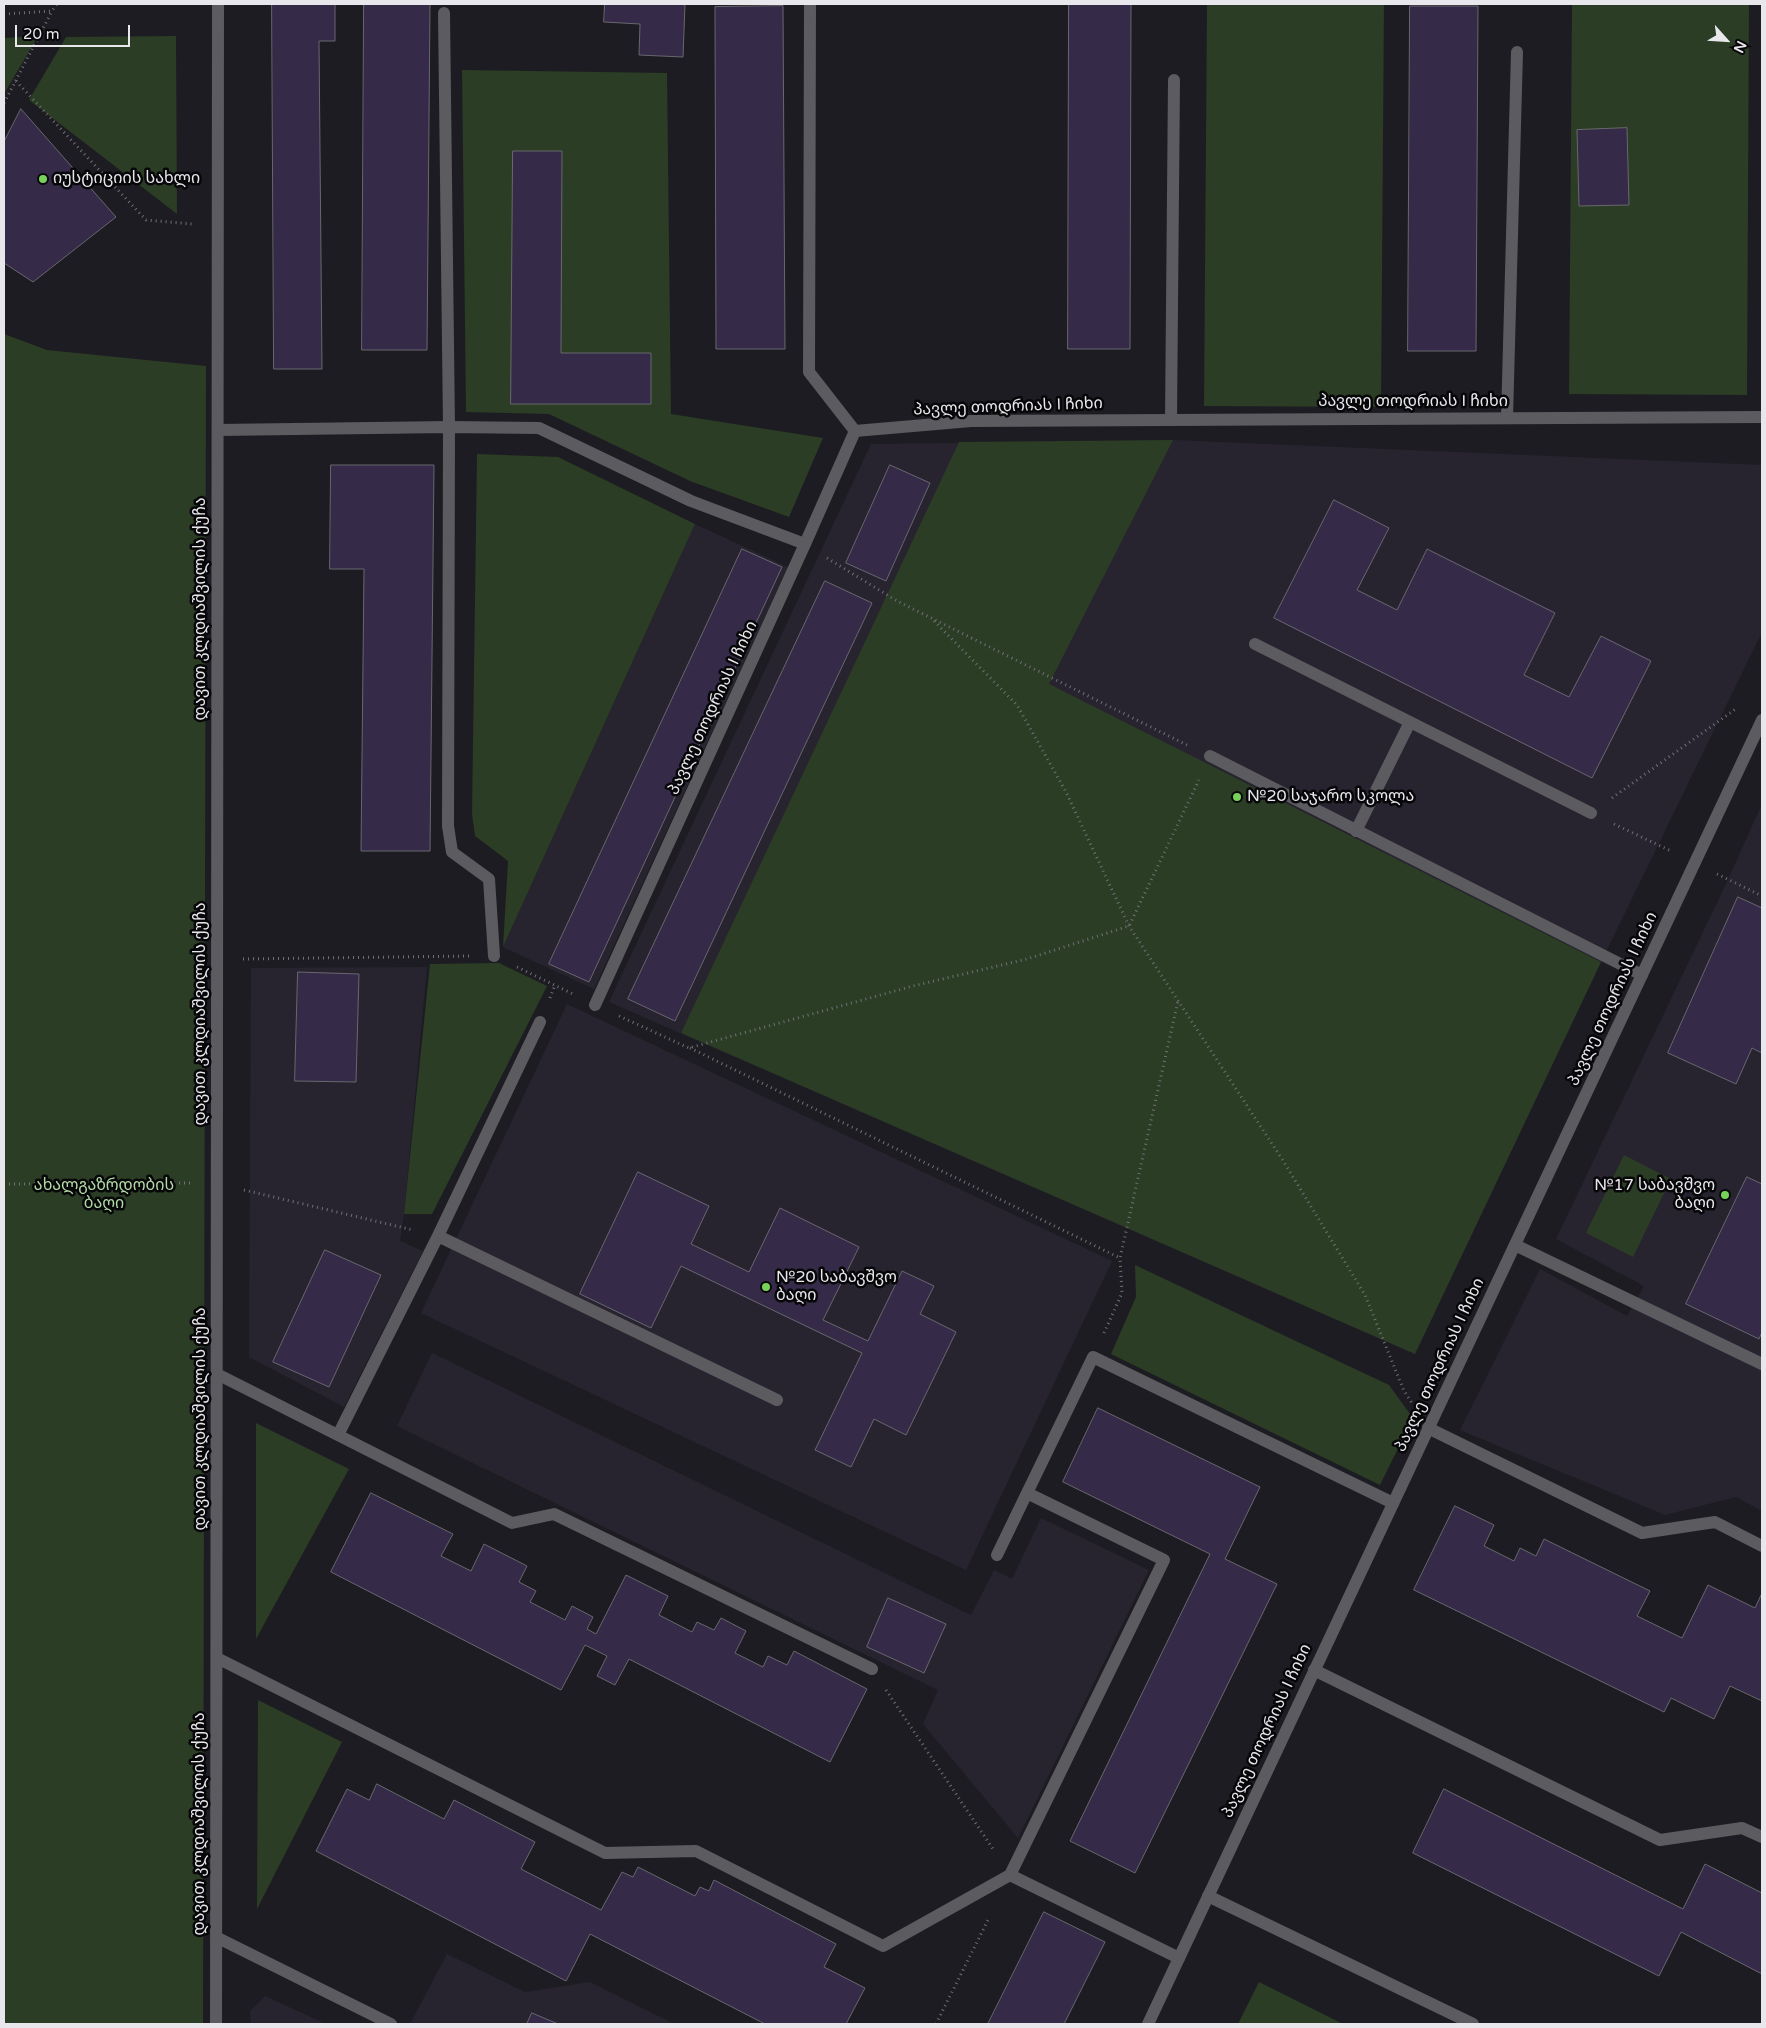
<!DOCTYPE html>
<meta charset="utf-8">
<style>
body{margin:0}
#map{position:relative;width:1766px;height:2028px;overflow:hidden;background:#1d1c22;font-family:"Varela Round",sans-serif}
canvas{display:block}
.frame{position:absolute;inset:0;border:5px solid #e8e7ec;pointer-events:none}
.north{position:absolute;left:1701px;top:15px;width:50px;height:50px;-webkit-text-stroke:4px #070709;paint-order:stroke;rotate:116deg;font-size:14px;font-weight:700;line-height:20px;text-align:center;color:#e8e7ec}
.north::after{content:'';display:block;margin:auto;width:18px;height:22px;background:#e8e7ec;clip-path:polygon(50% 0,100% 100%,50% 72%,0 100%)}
.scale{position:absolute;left:15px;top:25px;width:115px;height:22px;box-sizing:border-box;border:2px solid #e8e7ec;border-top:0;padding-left:6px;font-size:15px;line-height:18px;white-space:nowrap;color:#e8e7ec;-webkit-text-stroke:4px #070709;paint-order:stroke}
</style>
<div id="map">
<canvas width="1766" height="2028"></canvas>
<div class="frame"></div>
<div class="north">N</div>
<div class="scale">20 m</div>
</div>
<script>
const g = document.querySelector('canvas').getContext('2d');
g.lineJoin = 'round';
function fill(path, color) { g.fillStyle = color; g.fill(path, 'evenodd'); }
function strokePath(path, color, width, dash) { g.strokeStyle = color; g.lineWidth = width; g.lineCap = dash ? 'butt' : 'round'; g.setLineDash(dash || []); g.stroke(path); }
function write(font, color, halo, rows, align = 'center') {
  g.font = font + ' "Varela Round","Noto Sans Georgian",sans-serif'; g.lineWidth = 5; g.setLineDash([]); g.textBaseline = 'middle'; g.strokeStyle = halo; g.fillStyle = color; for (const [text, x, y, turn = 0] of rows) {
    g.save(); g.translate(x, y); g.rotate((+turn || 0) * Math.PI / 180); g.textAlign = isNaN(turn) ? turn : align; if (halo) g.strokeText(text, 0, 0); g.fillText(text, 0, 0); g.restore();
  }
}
const built = new Path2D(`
 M1173,440L1762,465V632L1601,962L1415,1354L609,1002L871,444Z
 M695,524L788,567L594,989L503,947Z
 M1762,804V1511L1736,1497L1665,1515L1460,1430L1540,1269L1627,1316L1644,1286L1556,1239L1725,886Z
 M427,967L404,1214L400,1241L423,1251L344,1407L249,1357L251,968Z
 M567,1004L1112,1261L966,1570L421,1313Z
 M432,1353L971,1615L994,1570L1012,1579L1041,1518L1149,1570L1018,1838L923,1724L938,1690L397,1426Z
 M447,1954L525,1992L590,1982L674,2024H410Z
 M265,1996L326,2024H251L250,2011Z`);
const green = new Path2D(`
 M1207,4H1384L1381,407L1204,406Z
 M1572,4H1749L1747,395L1569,394Z
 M38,36L4,94V38Z
 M176,36L177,214L29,100L66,37Z
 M462,70L667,73L671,414L823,438L789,517L690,481L549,414L466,412Z
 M4,334L47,350L206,366L203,2024H4Z
 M1173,440L1049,684L1601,962L1415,1354L681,1033L959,442Z
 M477,454L558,457L695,524L503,947L508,861L475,836L472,814Z
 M499,963L547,986L432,1214H404L430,964Z
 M1624,1155L1671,1179L1633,1257L1586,1233Z
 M1135,1265L1389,1385L1413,1418L1380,1485L1111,1354L1136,1297Z
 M256,1423L349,1469L256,1639Z
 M258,1700L342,1742L257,1909Z
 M1259,1982L1343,2024H1238Z`);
const building = new Path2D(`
 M272,4H335V41H319L322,369H274Z
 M364,4H430L427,350H362Z
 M605,4H685L683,57L639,55L640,24L604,22Z
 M1069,4H1131L1130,349H1068Z
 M783,6L785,349H716L715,7Z
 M1410,6H1478L1476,351H1408Z
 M21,109L116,217L33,282L4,263V142Z
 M1627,128L1629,205L1579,206L1577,130Z
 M513,151H562L561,353H651V404H511Z
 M331,465H434L430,851H361L364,569H330Z
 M890,465L930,483L886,581L846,563Z
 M1334,500L1389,528L1357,590L1397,610L1427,549L1555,613L1524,675L1569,697L1601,636L1651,661L1592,778L1274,618Z
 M742,549L782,567L589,982L549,964Z
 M825,581L872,603L675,1021L628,999Z
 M1738,897L1762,908V1053L1752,1048L1736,1084L1668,1053Z
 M298,972L359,974L356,1082L295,1081Z
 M638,1172L709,1206L691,1244L749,1272L780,1208L859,1247L823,1320L868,1341L902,1271L934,1286L920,1314L956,1332L906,1435L874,1419L851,1467L815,1450L862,1353L681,1266L651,1328L580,1294Z
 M1747,1177L1762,1184V1332L1759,1339L1686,1304Z
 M325,1250L381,1275L329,1387L273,1362Z
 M1098,1408L1260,1487L1225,1559L1277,1584L1135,1873L1070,1841L1210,1554L1063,1482Z
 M371,1493L453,1534L441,1556L471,1571L484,1544L527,1566L519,1582L536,1591L530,1602L565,1620L572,1606L593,1617L587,1629L596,1634L626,1575L668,1596L659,1615L692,1632L697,1622L714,1630L721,1618L746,1631L735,1653L763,1667L768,1656L787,1665L794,1651L867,1689L830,1762L629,1659L615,1685L597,1676L607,1656L585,1645L561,1690L331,1572Z
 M1455,1506L1494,1525L1484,1546L1514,1561L1520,1548L1536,1556L1544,1539L1650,1591L1637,1616L1682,1638L1708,1585L1755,1608L1762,1593V1701L1730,1686L1714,1719L1671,1698L1664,1712L1414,1590Z
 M888,1598L946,1624L924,1673L867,1647Z
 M377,1784L444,1819L454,1800L535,1842L521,1869L601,1910L622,1872L633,1877L638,1867L695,1896L700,1887L709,1891L714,1880L836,1944L824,1967L865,1988L846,2024H765L590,1934L566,1981L316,1851L347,1789L369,1800Z
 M1444,1789L1683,1909L1705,1864L1762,1893V1974L1681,1932L1659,1976L1413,1853Z
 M1044,1912L1105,1942L1064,2024H988Z
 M532,2013L558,2024H527Z`);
const path = new Path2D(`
 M4,14L52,11L57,4
 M16,81L146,220L192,224
 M4,103L52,11
 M827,558L897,601L1187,745
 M934,621L1017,705L1066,792L1129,926L1282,1159L1365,1295L1404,1391L1412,1403
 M1612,798L1737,708
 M1614,824L1671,851
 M1717,874L1762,896
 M243,959L469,956
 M517,967L573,994
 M550,998L555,985
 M619,1016L689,1048L913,986L1027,959L1129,926L1199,780
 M690,1048L1120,1258
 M4,1184L191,1183
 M244,1190L413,1230
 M1104,1333L1122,1293L1120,1258L1178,1001
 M886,1690L993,1849
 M936,2024L989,1918`);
const lane = new Path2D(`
 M810,5L809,372L855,431
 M444,13L449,427L448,826L452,852L489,879L494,956
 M1507,418L1517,52
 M1171,420L1174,80
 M1255,644L1410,722
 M1210,756L1642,975
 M1356,831L1410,722L1591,813
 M595,1005L805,544
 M438,1236L777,1400
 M1515,1245L1762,1364
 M217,1374L512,1523L554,1514L872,1669
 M1428,1428L1642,1533L1715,1522L1762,1546
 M338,1435L438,1236L540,1022
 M997,1555L1027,1493
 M217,1658L605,1853L696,1851L883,1946L1010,1875
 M1314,1670L1660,1840L1742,1828L1762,1837
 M1208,1896L1473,2024
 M216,1937L391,2024
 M1179,1958L1010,1875L1164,1560L1027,1493L1093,1357L1393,1503`);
const street = new Path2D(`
 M218,430L449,427L539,428L691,501L805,544L855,431L971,421L1762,417
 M216,2024L218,4
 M1148,2024L1762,720`);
const markers = [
 [43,179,5,"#77d25a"],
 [1237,797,5,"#77d25a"],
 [1725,1195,5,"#77d25a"],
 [766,1287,5,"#77d25a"]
];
const poiNames = [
 ["იუსტიციის სახლი",53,179],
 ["№20 საჯარო სკოლა",1247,797],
 ["№17 საბავშვო",1715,1186,"right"],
 ["ბაღი",1715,1204,"right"],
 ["№20 საბავშვო",776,1278],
 ["ბაღი",776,1296]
];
const streetNames = [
 ["პავლე თოდრიას I ჩიხი",1413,402],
 ["პავლე თოდრიას I ჩიხი",1008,407,-2],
 ["დავით კლდიაშვილის ქუჩა",201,609,-90],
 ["პავლე თოდრიას I ჩიხი",713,708,-65],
 ["პავლე თოდრიას I ჩიხი",1613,999,-65],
 ["დავით კლდიაშვილის ქუჩა",201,1014,-90],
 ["პავლე თოდრიას I ჩიხი",1440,1365,-65],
 ["დავით კლდიაშვილის ქუჩა",201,1419,-90],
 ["პავლე თოდრიას I ჩიხი",1267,1731,-65],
 ["დავით კლდიაშვილის ქუჩა",200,1824,-90]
];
const parkNames = [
 ["ახალგაზრდობის",104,1186],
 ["ბაღი",104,1204]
];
fill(built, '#272430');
fill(green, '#2b3d25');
fill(building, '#352b49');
strokePath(building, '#69676e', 1);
strokePath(path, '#717076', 3, [1, 4]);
strokePath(lane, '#5c5b5f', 12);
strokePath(street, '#5c5b5f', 12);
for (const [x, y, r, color] of markers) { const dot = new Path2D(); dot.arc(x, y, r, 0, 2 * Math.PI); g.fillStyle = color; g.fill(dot); strokePath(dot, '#070709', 2); }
write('16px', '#e8e7ec', '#070709', poiNames, 'left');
write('16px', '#e8e7ec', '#070709', streetNames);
write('16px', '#b2dba6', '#070709', parkNames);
</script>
